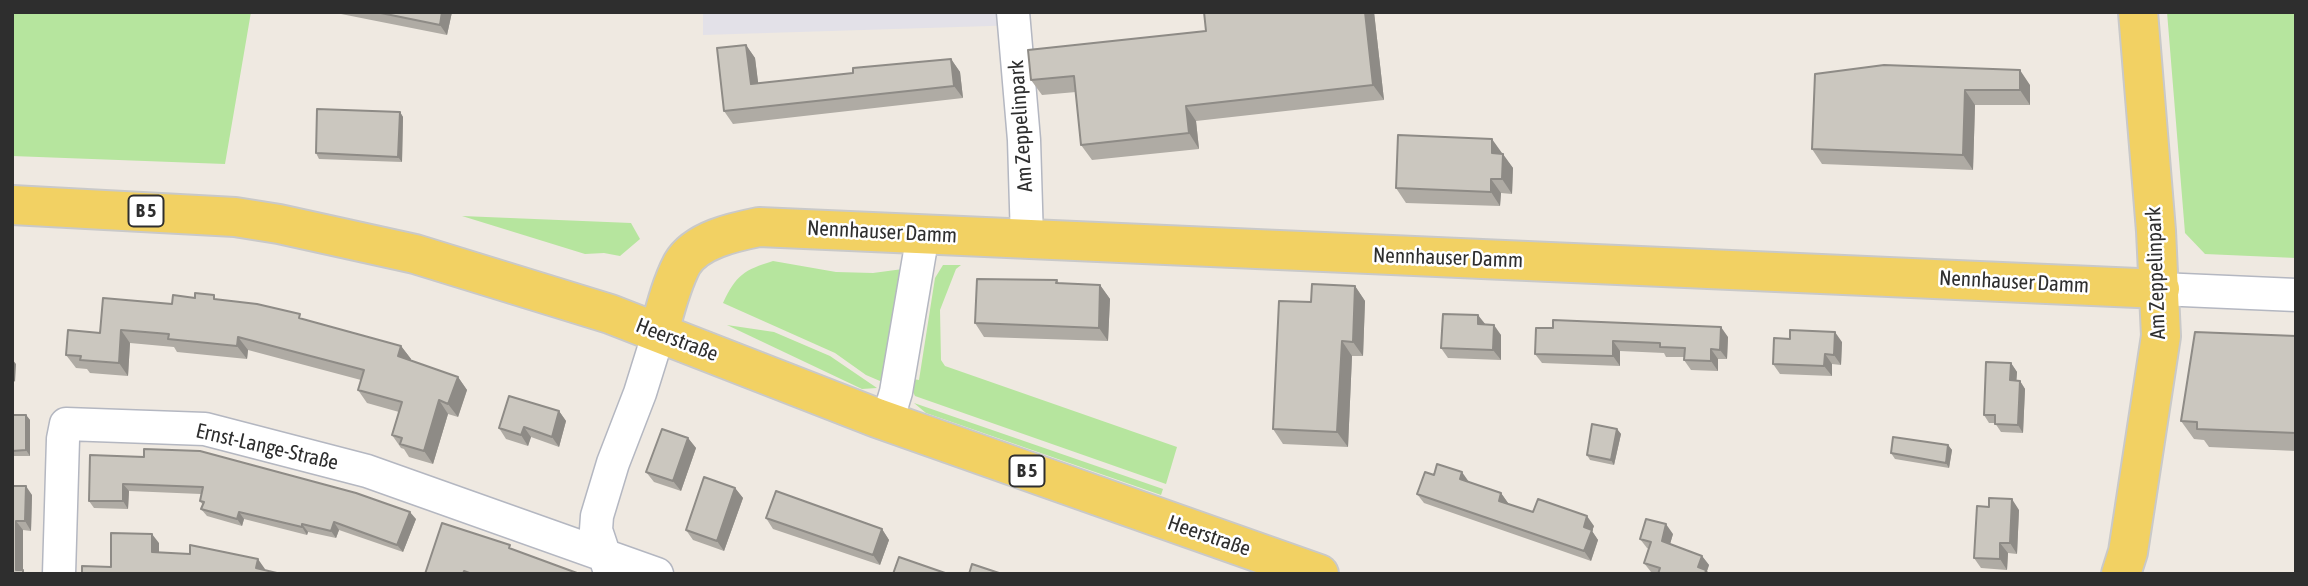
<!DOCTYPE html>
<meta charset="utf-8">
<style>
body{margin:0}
#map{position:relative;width:2308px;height:586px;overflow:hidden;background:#efe9e1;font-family:"Asap Condensed",sans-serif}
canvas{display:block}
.frame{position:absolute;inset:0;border:14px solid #2e2e2e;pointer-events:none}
</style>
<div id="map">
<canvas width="2308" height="586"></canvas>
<div class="frame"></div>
</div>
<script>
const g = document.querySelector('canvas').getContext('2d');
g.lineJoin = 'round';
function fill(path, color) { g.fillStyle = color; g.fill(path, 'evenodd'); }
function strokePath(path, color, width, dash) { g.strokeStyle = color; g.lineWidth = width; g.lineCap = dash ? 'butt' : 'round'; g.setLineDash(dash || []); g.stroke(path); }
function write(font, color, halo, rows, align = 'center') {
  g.font = font + ' "Asap Condensed",sans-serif'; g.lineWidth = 5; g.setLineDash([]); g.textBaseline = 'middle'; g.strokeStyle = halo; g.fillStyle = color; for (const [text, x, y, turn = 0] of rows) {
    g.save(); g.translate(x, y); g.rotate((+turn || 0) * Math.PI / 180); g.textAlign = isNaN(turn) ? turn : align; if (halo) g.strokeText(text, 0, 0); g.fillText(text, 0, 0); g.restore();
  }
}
const industrial = new Path2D(`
 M703,12H1020L1022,25L703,35Z`);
const green = new Path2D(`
 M12,12H251L225,164L12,156Z
 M2167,12H2296V258L2205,254L2185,233Z
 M462,216L631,223L640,239L620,256L604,253L585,254Z
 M773,261L836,272L873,273L903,269L887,379L880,381L866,375L835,353L723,303C736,275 744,270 773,261Z
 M943,265H961L956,269L940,310L941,360L945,366L1177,447L1166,484L915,396L913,392V379L919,380L935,278Z
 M727,325L774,332L830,356L877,388L862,389Z
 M914,403L1163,489L1161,495L926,413Z`);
const minor = new Path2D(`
 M1013,12L1024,140L1027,240
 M2160,289L2296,295
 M887,422L896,392L923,234
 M609,569L596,530L597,516L613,463L640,393L659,332
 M59,574L63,439L66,424L205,429L367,471L657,574`);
const major = new Path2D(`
 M12,205L235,217L279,224L415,254L610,314L877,418L1319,574
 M659,332C665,310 671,285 682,264C696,240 734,232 759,227L2160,289
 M2121,574L2128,552L2161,336L2156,231L2138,12`);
const wall = new Path2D(`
 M331,12H452L447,35Z
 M1374,12L1384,100L1196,121L1199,149L1092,160L1081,145L1076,92L1042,95L1031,80Z
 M746,45L755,58L758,83L853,73L951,59L960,72L963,98L733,124L724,111Z
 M1815,74L2030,85V105H1975L1973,170L1822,164L1812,149Z
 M400,112L403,117L402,162L319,159L316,153Z
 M1502,154L1513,168L1512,194L1501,193L1500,206L1406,203L1396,188Z
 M1057,280L1059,283L1100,285L1110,299L1108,341L984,337L975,323Z
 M1355,286L1365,301L1363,356H1352L1348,447L1283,444L1273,429L1311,302Z
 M217,299L303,319L401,346L411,359L410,361L458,377L467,390L458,417L448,414L433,464L409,457L404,449L401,448L392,435L399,412L367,403L358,390L361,380L248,350L247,359L177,352L174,347L130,343L128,376L90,373L87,369L76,368L66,355L100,333L172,304Z
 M1485,324L1501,335V360L1448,358L1441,348Z
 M1536,328L1728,337L1727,359H1718V371L1691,370L1684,360L1685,357H1666L1664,353L1620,351V366L1542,363L1535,354Z
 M2296,336V451L2209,447L2204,440L2194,439L2181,421Z
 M1842,342L1841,365L1832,364V376L1780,374L1773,364Z
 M2011,363L2017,372L2016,381H2020L2025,389L2023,433L2001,432L1995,423H1989L1984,415Z
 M559,411L566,421L559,447L531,437L528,446L506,439L499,428Z
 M12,415H26L30,420V456H12Z
 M1617,429L1621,434L1614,465L1590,460L1587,455Z
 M688,438L696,448L681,491L654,482L646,472Z
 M1948,445L1952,450L1949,468L1895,459L1891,453Z
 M90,455L416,519L403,552L339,530L336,538L308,532L307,535L244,519L242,526L207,516L201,509L203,505L200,501L201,494L129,491L128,509L94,508L89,501Z
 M1434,475L1501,493L1508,503V504L1533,512L1594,526L1592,531L1598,540L1591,561L1424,503L1417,494Z
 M12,486L32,495L31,531L23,530V570L12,574Z
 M735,488L743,498L724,551L693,540L686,530Z
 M2019,510L2017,554L2008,553L2007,570L1981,568L1974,558Z
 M766,518L882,529L889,540L880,565L773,529Z
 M1673,534L1670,544L1702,556L1709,565L1707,571L1709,574H1656L1651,572L1644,563L1649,549L1647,548L1640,539Z`);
const shadedWall = new Path2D(`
 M442,12H452L447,35L440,25Z
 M1365,12H1374L1384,100L1373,85Z
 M746,45L755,58L760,97L751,84Z
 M951,59L960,72L963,98L954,86Z
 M2020,70L2030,85V105L2020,90Z
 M1965,90L1975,105L1973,170L1963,155Z
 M1186,106L1196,121L1199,149L1189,133Z
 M400,112L403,117L402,162L398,157Z
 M1492,139L1502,153H1492Z
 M1503,154L1513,168L1512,194L1502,179Z
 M1491,179L1501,193L1500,206L1491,192Z
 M1100,285L1110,299L1108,341L1099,328Z
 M1355,286L1365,301L1363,356L1353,342Z
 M1478,315L1486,325L1478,324Z
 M1494,325L1501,335V360L1493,350Z
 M1721,327L1728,337L1727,359L1720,350Z
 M121,330L130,343L128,376L119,363Z
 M1835,332L1842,342L1841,365L1834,355Z
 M238,337L248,350L247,359L237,346Z
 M1342,341L1352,356L1348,447L1337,432Z
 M1613,341L1620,351V366L1613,356Z
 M401,346L411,359L408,370L398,356Z
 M1711,349L1718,359V371L1711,361Z
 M1825,354L1832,364V376L1824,366Z
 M12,359L16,364L15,382L12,378Z
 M2011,363L2017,372L2016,388L2010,380Z
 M458,377L467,390L458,417L448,404Z
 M2020,381L2025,389L2023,433L2018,425Z
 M439,400L448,414L433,464L424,451Z
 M559,411L566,421L559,447L552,437Z
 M26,415L30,420V456L26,450Z
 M524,427L531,437L528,446L521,435Z
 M1617,429L1621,434L1614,465L1611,460Z
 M688,438L696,448L681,491L673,481Z
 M1948,445L1952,450L1949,468L1946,463Z
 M1462,472L1469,482L1460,479Z
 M123,484L129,491L128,509L123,501Z
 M26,486L32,495L31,531L25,521Z
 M735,488L743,498L724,551L717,541Z
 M1501,493L1508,503L1506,510L1499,501Z
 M2012,499L2019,510L2017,554L2010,543Z
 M239,512L244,519L242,526L237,519Z
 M410,512L416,519L403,552L397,545Z
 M1587,516L1594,526L1592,531L1598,540L1591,561L1584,551V527Z
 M16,521L23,530V574L16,570Z
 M334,522L339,530L336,538L331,531Z
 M302,524L308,532L307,535L302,527Z
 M1666,524L1673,534L1668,551L1662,541Z
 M882,529L889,540L880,565L873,555Z
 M152,534L159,543V562L152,552Z
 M2000,543L2008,553L2007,570L2000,559Z
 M1702,556L1709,565L1707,571L1709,574H1703L1698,567Z
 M258,559L265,569L264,574L256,568Z`);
const building = new Path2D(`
 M376,12H442L440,25Z
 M1204,12H1365L1373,85L1186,106L1189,133L1081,145L1074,76L1031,80L1028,50L1206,31Z
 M746,45L751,84L853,73V68L951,59L954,86L724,111L717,48Z
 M1884,65L2020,70V90H1965L1963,155L1812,149L1815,74Z
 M317,109L400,112L398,157L316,153Z
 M1398,135L1492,139V153L1503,154L1502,179H1491V192L1396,188Z
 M977,279L1057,280L1056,283L1100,285L1099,328L975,323Z
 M1312,284L1355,286L1353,342L1342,341L1337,432L1273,429L1279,301L1311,302Z
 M195,293L214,295V299L257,304L300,314L299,318L401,346L398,356L458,377L448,404L439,400L424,451L400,444L402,438L392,435L402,402L358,390L364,370L238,337L237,346L168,339L169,334L121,330L119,363L80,360L81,356L66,355L68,330L100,333L103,298L172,304L173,295L195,298Z
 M1443,314L1478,315V324L1494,325L1493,350L1441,348Z
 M1553,320L1721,327L1720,350L1711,349V361L1684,360L1685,348L1660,347V343L1613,341V356L1535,354L1536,328H1553Z
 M1790,330L1835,332L1834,355L1825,354L1824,366L1773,364L1774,338L1790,339Z
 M2195,332L2296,336V433L2197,429V422L2181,421Z
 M1986,362L2011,363L2010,380L2020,381L2018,425L1995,424V415H1984Z
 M509,396L559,411L552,437L524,427L521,435L499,428Z
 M12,415H26V450L12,451Z
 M1592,424L1617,429L1611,460L1587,455Z
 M662,429L688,438L673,481L646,472Z
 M1893,437L1948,445L1946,463L1891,453Z
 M144,449L200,451L356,493L410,512L397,545L334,522L331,531L302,524V527L239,512L237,519L201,509L204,502L200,501L203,487L123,484V501H89L90,455L144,457Z
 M1437,464L1462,472L1460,479L1501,493L1499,501L1533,512L1538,499L1587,516L1584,527L1592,530L1584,551L1417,494L1425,472L1434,475Z
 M704,477L735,488L717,541L686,530Z
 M12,486H26L25,521H16V570H23V574H12Z
 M776,491L882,529L873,555L766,518Z
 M1989,498L2012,499L2010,543H2000V559L1974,558L1977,506L1989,507Z
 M1646,519L1666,524L1662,541L1702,556L1698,567L1706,570L1705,574H1658L1660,568L1644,563L1651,542L1640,539Z
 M442,523L510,545L509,548L577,573L576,574H472L464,571L463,574H425Z
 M111,533L152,534V552L190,554V545L258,559L256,568L281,574H82V566L111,567Z
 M899,557L948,574H893Z
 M972,564L1002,574H969Z`);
const shields = [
 [146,211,35],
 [1027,471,35]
];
const shieldNames = [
 ["B 5",146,211],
 ["B 5",1027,471]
];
const streetNames = [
 ["Am Zeppelinpark",1021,126,-94],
 ["Nennhauser Damm",882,232,3],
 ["Nennhauser Damm",1448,258,2],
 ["Am Zeppelinpark",2156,273,-92],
 ["Nennhauser Damm",2014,282,3],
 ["Heerstraße",677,340,21],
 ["Ernst-Lange-Straße",267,447,13],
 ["Heerstraße",1209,536,19]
];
fill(industrial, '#e3e1e8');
fill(green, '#b6e59e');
strokePath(minor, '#b4b7c1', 35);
strokePath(major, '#c9c9c9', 42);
strokePath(minor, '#fff', 32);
strokePath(major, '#f2d163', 38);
fill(wall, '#afaba4');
fill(shadedWall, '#8e8b86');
fill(building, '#cbc7bf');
strokePath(building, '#8e8b86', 2);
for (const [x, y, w] of shields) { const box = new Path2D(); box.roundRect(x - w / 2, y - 15.5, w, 31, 5); g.fillStyle = '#fff'; g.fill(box); strokePath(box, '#2e2e2e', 2); }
write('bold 19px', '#2e2e2e', null, shieldNames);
write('21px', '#2e2e2e', '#fff', streetNames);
</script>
